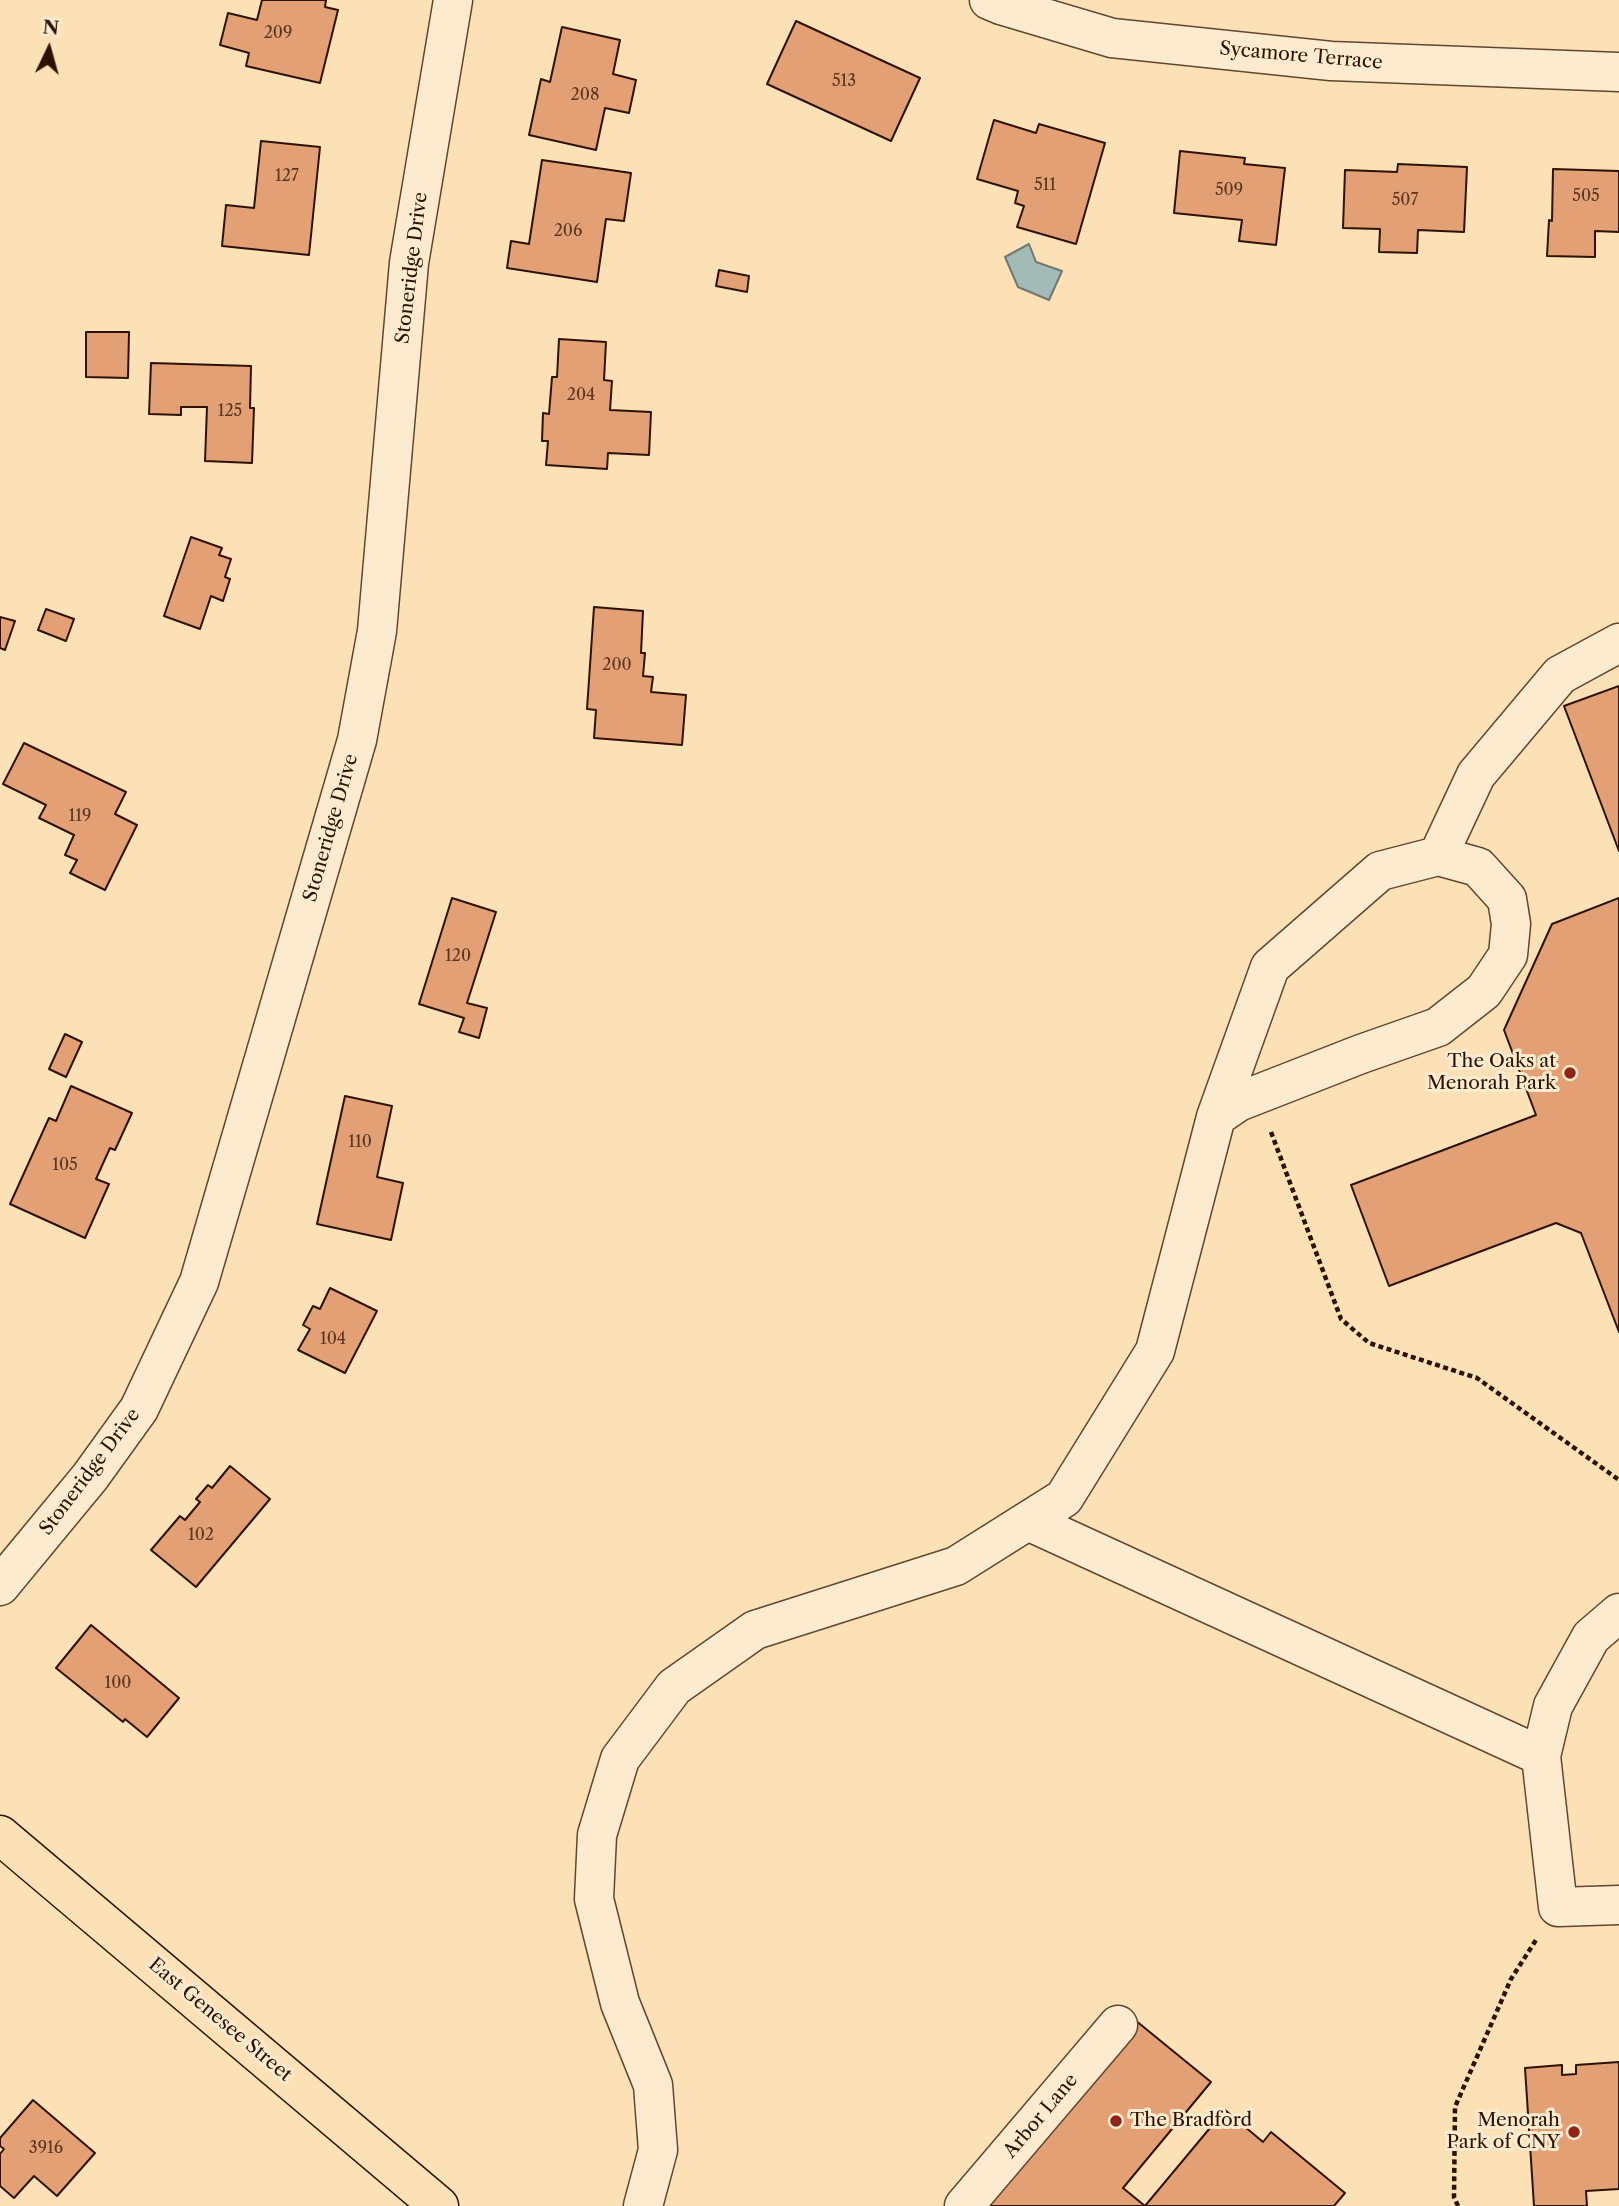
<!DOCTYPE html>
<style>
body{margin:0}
#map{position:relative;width:1619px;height:2206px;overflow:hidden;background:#fce0b6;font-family:"Libre Caslon Text",serif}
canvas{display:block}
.north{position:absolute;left:14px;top:14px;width:70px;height:70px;-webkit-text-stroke:5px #fdebd0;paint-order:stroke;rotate:5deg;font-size:19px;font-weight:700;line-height:28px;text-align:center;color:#2d1203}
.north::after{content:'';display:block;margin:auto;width:24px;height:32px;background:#2d1203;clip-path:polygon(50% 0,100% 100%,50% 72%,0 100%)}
</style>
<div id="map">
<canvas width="1619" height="2206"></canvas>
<div class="north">N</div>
</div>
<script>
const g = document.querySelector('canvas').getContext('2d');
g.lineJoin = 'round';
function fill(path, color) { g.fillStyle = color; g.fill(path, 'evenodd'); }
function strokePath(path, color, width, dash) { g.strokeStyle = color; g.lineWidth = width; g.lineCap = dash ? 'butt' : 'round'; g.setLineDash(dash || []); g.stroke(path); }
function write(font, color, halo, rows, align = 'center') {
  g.font = font + ' "Libre Caslon Text",serif'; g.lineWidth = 6; g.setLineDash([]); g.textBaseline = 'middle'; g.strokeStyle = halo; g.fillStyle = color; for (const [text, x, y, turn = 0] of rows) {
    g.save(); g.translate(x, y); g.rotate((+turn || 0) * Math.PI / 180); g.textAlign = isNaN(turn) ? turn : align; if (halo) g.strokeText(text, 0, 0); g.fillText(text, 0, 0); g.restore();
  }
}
const water = new Path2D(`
 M1029,244L1036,262L1062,271L1049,300L1018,287L1005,257Z`);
const building = new Path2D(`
 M262,0H326L325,7L338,10L320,83L246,66L249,53L220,45L228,13L257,20Z
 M796,21L920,78L891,141L767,84Z
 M562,27L620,40L613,74L636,80L629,113L605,108L596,150L529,135L541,79L550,82Z
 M994,120L1036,133L1039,124L1105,143L1076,244L1017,227L1024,206L1015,203L1018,191L977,179Z
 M261,141L320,147L309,255L222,246L226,205L254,208Z
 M1180,151L1245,158L1244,164L1285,168L1276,245L1239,241L1242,220L1174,213Z
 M542,160L631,173L624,221L606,219L597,282L507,268L511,241L529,244Z
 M1398,164L1467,167L1464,232L1418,230L1417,253L1379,252L1380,229L1343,228L1345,170L1397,172Z
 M1553,169L1619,171V232L1595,231V257L1547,256L1549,220L1552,221Z
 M719,270L749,276L747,292L716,286Z
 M86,332H129L128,378L86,377Z
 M559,339L606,342L604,380L612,381L610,410L651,412L649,455L608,453L607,469L546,465L548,441H542L543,413L549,414L552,377H557Z
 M151,363L251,366L250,408H254L252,463L205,461L207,407H181V415L149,414Z
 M191,537L222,548L219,555L231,559L225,577L230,579L223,601L211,596L200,629L164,616Z
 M594,607L643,611L641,653H645L643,676L653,677L651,692L686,695L682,745L594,738L596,710L587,709Z
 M46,609L74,619L66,641L38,630Z
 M0,617L15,621L5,650L0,648Z
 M1619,686V851L1564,706Z
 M24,743L126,792L115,814L137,825L105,890L70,873L77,860L65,855L74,835L39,818L46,805L3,784Z
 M452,898L496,912L467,1003L487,1008L479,1038L459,1032L464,1018L419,1004Z
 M1619,898V1332L1581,1233L1556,1223L1389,1286L1351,1185L1536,1115L1504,1030L1552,924Z
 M65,1034L82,1042L66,1077L49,1069Z
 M71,1086L132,1113L115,1150L110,1148L96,1179L109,1184L85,1238L10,1204L49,1118L56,1121Z
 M345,1096L392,1106L377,1177L403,1183L391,1240L317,1224Z
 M330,1288L377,1311L345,1373L298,1350L310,1329L303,1325L313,1306L320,1309Z
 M230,1466L270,1499L196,1587L151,1550L180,1516L185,1520L200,1502L196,1499L208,1485L212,1488Z
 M91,1625L179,1698L147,1737L125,1719L123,1722L56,1668Z
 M1135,2020L1211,2082L1123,2188L1145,2206L1225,2110L1263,2142L1271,2132L1345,2193L1334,2206H982Z
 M1619,2062V2189L1586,2191L1587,2206H1534L1525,2068L1562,2065V2075L1576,2074V2065Z
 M33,2100L95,2153L57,2196L34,2176L14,2198L0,2186V2154L4,2149L0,2146V2138Z`);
const path = new Path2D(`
 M1271,1132L1341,1319L1369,1343L1477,1378L1619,1480
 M1458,2206L1454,2197L1455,2107L1511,1979L1536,1940`);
const minor = new Path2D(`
 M989,0L1001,5L1112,38L1331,61L1619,72
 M1438,856L1476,775L1560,675L1619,643
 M1028,1521L1541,1756L1553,1706L1591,1637L1619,1613
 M0,1586L90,1477L139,1409L199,1282L357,740L377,631L409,263L453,0
 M1541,1756L1558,1907L1619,1905
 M643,2206L658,2150L653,2085L620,2003L594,1899L597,1835L620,1759L674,1687L755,1630L956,1566L1064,1498L1155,1351L1216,1117L1270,967L1380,871L1438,856L1478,867L1507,899L1511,924L1508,955L1484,991L1438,1027L1361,1054L1238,1102L1216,1117
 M964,2206L1118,2025`);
const major = new Path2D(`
 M0,1835L439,2206`);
const markers = [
 [1570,1073,7,"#8f2418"],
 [1116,2121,7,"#8f2418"],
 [1574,2132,7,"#8f2418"]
];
const numberNames = [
 ["209",278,33],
 ["513",844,81],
 ["208",585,95],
 ["127",287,176],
 ["511",1045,185],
 ["509",1229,190],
 ["505",1586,196],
 ["507",1405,200],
 ["206",568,231],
 ["204",581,395],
 ["125",230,411],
 ["200",617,665],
 ["119",80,816],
 ["120",458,956],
 ["110",360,1142],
 ["105",65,1165],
 ["104",333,1339],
 ["102",201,1535],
 ["100",118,1683],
 ["3916",46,2148]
];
const streetNames = [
 ["Sycamore Terrace",1301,56,5],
 ["Stoneridge Drive",412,268,-83],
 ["Stoneridge Drive",331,828,-74],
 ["Stoneridge Drive",90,1472,-53],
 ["East Genesee Street",220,2020,40],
 ["Arbor Lane",1041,2116,-50]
];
const poiNames = [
 ["The Oaks at",1556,1062],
 ["Menorah Park",1556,1084],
 ["The Bradford",1130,2121,"left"],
 ["Menorah",1560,2121],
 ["Park of CNY",1560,2143]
];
fill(water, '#a2bbb7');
strokePath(water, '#73776f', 2);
fill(building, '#e3a074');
strokePath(building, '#2d1203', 2);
strokePath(minor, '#614630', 41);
strokePath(major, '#2d1203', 41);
strokePath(path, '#2d1203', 4.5, [5, 3.5]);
strokePath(minor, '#fdebd0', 38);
strokePath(major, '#fce0b6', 38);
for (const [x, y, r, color] of markers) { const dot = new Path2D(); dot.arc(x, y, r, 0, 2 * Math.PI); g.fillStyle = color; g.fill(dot); strokePath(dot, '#fdebd0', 2.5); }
write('16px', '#5a361f', null, numberNames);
write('19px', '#2d1203', '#fdebd0', streetNames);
write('19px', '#2d1203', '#fdebd0', poiNames, 'right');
</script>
